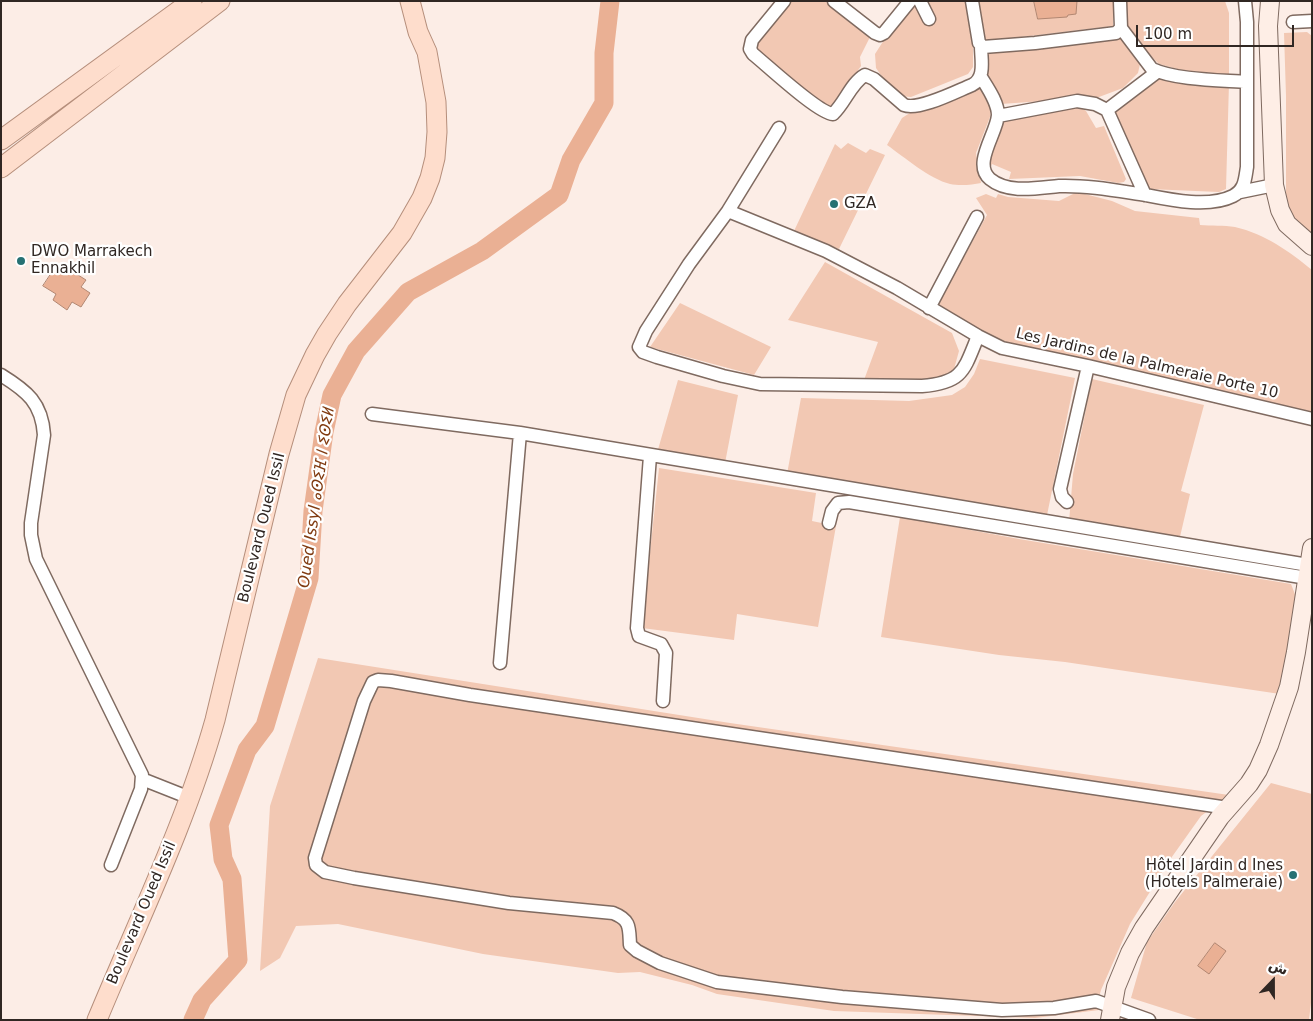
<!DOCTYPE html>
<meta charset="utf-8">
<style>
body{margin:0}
#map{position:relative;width:1313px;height:1021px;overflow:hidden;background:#fcede6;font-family:"DejaVu Sans","Noto Naskh Arabic",sans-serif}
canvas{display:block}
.frame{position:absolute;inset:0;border:2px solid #302723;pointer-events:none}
.north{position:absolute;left:1248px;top:956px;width:50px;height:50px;-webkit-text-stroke:4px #fff;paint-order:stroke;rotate:22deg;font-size:14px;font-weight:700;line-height:20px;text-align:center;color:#302723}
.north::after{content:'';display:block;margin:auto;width:18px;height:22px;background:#302723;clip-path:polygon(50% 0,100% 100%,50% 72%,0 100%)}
.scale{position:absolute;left:1136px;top:25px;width:158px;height:22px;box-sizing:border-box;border:2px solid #302723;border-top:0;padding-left:6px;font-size:15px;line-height:18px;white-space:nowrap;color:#302723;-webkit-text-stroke:4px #fff;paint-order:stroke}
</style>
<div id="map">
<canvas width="1313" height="1021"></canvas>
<div class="frame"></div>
<div class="north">ش</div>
<div class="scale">100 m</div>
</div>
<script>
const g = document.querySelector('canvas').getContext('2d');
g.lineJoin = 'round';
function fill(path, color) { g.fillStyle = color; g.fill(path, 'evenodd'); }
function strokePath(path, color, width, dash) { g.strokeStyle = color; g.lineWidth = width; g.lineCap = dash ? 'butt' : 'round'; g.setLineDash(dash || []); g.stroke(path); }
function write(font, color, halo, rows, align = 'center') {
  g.font = font + ' "DejaVu Sans","Noto Sans Tifinagh",sans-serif'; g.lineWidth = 4.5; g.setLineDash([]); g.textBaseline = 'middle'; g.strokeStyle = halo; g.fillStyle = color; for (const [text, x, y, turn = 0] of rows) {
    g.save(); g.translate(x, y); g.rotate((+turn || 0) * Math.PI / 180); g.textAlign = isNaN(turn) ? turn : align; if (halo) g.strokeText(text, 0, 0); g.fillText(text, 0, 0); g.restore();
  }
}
const green = new Path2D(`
 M788,1H825L871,35L860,57L861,66L832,108L793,81L757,49L758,39Z
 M923,1L928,3L931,1H969L973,37V67L968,74L911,97L900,96L885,81L876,68L875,54L893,26L910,6Z
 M975,1H1113V26L980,42Z
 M1125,1H1225L1229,13V76L1181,70L1159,64L1136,42L1127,26Z
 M1307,32L1312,36V239L1291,216L1286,194V96L1284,33Z
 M1121,37L1140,64L1138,73L1123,88L1099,97L1001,104L984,79L983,51Z
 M1156,77L1229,83L1226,189L1219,192L1149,189L1135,161L1115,112L1124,98Z
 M977,83L991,109L990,117L976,153L981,183C972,185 959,186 950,184C930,179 904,157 887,145L902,118L916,109Z
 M1079,106L1086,111L1096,128L1104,126L1126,179L1124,182L1118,183L1080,176L1009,179L1011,172L992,164L989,171L985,165L998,116Z
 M848,143L866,153L870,149L885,155L839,249L794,231L835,144L841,149Z
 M1077,192L1112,201L1135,211L1199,218L1200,225C1211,226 1224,225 1235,227C1265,234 1289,251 1312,270V414L1004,343L937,306L987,215L976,198L986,194L996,198L998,194L1008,197L1059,201Z
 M825,262L952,333L959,351L954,369L947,377L931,381L864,380L878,342L788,320Z
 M680,303L771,347L754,375L650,347Z
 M980,359L1075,378L1046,520L787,474L801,398L909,401L952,395L965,387L974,374Z
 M1092,379L1204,405L1181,491L1190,494L1179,541L1069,522L1073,474Z
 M678,380L738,395L725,463L657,453Z
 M659,468L816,493L812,521L836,526L818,627L737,614L734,640L642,628Z
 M900,517L1019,539L1291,584L1296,597L1290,657L1280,694L1065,662L999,655L881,637Z
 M318,658L730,723L1229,795L1201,816L1169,861L1130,924L1101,990L1098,1001L1099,1010L1035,1018L834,1011L717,994L692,985L640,972L618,973L483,954L338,924L296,926L280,958L260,971L270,806Z
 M1271,783L1312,794V994L1309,1020H1200L1131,998L1147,942L1175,902Z`);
const water = new Path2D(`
 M1034,1H1077L1076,14L1068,15L1067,17L1038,19Z
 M55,268L63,274L67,268L86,280L81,287L90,293L81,307L72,302L67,310L53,300L56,294L43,286Z
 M1215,943L1226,951L1209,974L1198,966Z`);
const river = new Path2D(`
 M193,1020L202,1000L238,960L232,879L223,859L219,825L247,750L265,726L309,578L313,511L324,432L332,395L356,351L408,292L482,251L559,195L571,160L604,103V53L610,1`);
const street = new Path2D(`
 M784,1L752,40L750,49L753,54C768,66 818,113 833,114C845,103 851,83 865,75L874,79L904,105C919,111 957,91 972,85C986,78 981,60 981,46
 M834,1L875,33L880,35L884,33L910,1
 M920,1L929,19
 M972,1L979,43L983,47L1035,43L1116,33L1121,28L1120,1
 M1293,22L1312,21
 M1121,28L1152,69C1176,80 1219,80 1247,82
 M981,77C987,87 998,102 998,115C997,133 972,164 990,179C1008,194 1037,188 1059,186C1088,185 1119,191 1146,195C1171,200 1209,208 1233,196C1245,190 1245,179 1247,167V22L1245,1
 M1107,110L1157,72
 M998,116L1077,101L1095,104L1107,110L1145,195
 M779,128L728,211L689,264L646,331L639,347L643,352L657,357L723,376L760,384L922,386C963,383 964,370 978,336
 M1240,192L1274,185
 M728,211L826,251L897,288L978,336L1002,348L1088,366L1312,419
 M929,308L977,217
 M1,375C27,391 42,403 44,435L31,523V535L36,559L142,775L141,789L111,865
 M372,414L520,433L1308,565
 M650,456L637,628L639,636L661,644L666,653L663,701
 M1067,502L1062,497L1060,489L1088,366
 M829,523L832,511L838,503L849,502L1307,578
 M500,663L520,433
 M142,779L190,798
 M1149,1020L1096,1001L1054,1008L1002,1010L842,997L717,982L660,963L637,951L630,945C629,928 631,920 613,913L509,903L354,878L325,872L316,865L315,858L364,701L373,682L378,680L391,681L470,695L1228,808`);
const secondary = new Path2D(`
 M1270,1L1268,26L1274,185L1280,210L1287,224L1312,246
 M1110,1020L1116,987L1130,953L1144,928L1220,817L1249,784L1258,770L1269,745L1289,687L1296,652L1312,548`);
const primary = new Path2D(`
 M1,140L192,1
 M1,168L220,1
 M97,1020C138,921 186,823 215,720L279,454L296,395L315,355L327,334L347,304L402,233L422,198L430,178L435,158L437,132L436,102L427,52L418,32L410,1`);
const markers = [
 [834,204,5,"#267173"],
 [21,261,5,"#267173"],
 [1293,875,5,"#267173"]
];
const poiNames = [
 ["GZA",844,204],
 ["DWO Marrakech",31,252],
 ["Ennakhil",31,269],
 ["Hôtel Jardin d Ines",1283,866,"right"],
 ["(Hotels Palmeraie)",1283,883,"right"]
];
const streetNames = [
 ["Les Jardins de la Palmeraie Porte 10",1147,364,13],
 ["Boulevard Oued Issil",262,528,-76],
 ["Boulevard Oued Issil",142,913,-67]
];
const waterNames = [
 ["Oued Issyl ⴰⵙⵉⴼ ⵏ ⵉⵙⵉⵍ",317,498,-82]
];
fill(green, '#f2c8b3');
fill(water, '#eab094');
strokePath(water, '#b28772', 1);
strokePath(river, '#eab094', 19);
strokePath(street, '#7f6a60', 15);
strokePath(secondary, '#7f6a60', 20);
strokePath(primary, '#b58e7b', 21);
strokePath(street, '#fff', 12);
strokePath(secondary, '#feeee6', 18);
strokePath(primary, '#feddcc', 19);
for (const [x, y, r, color] of markers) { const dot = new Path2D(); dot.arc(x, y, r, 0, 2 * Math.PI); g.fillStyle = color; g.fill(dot); strokePath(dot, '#fff', 2); }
write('15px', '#302723', '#fff', poiNames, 'left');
write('15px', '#302723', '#fff', streetNames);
write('italic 16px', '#803b11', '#fff', waterNames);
</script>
